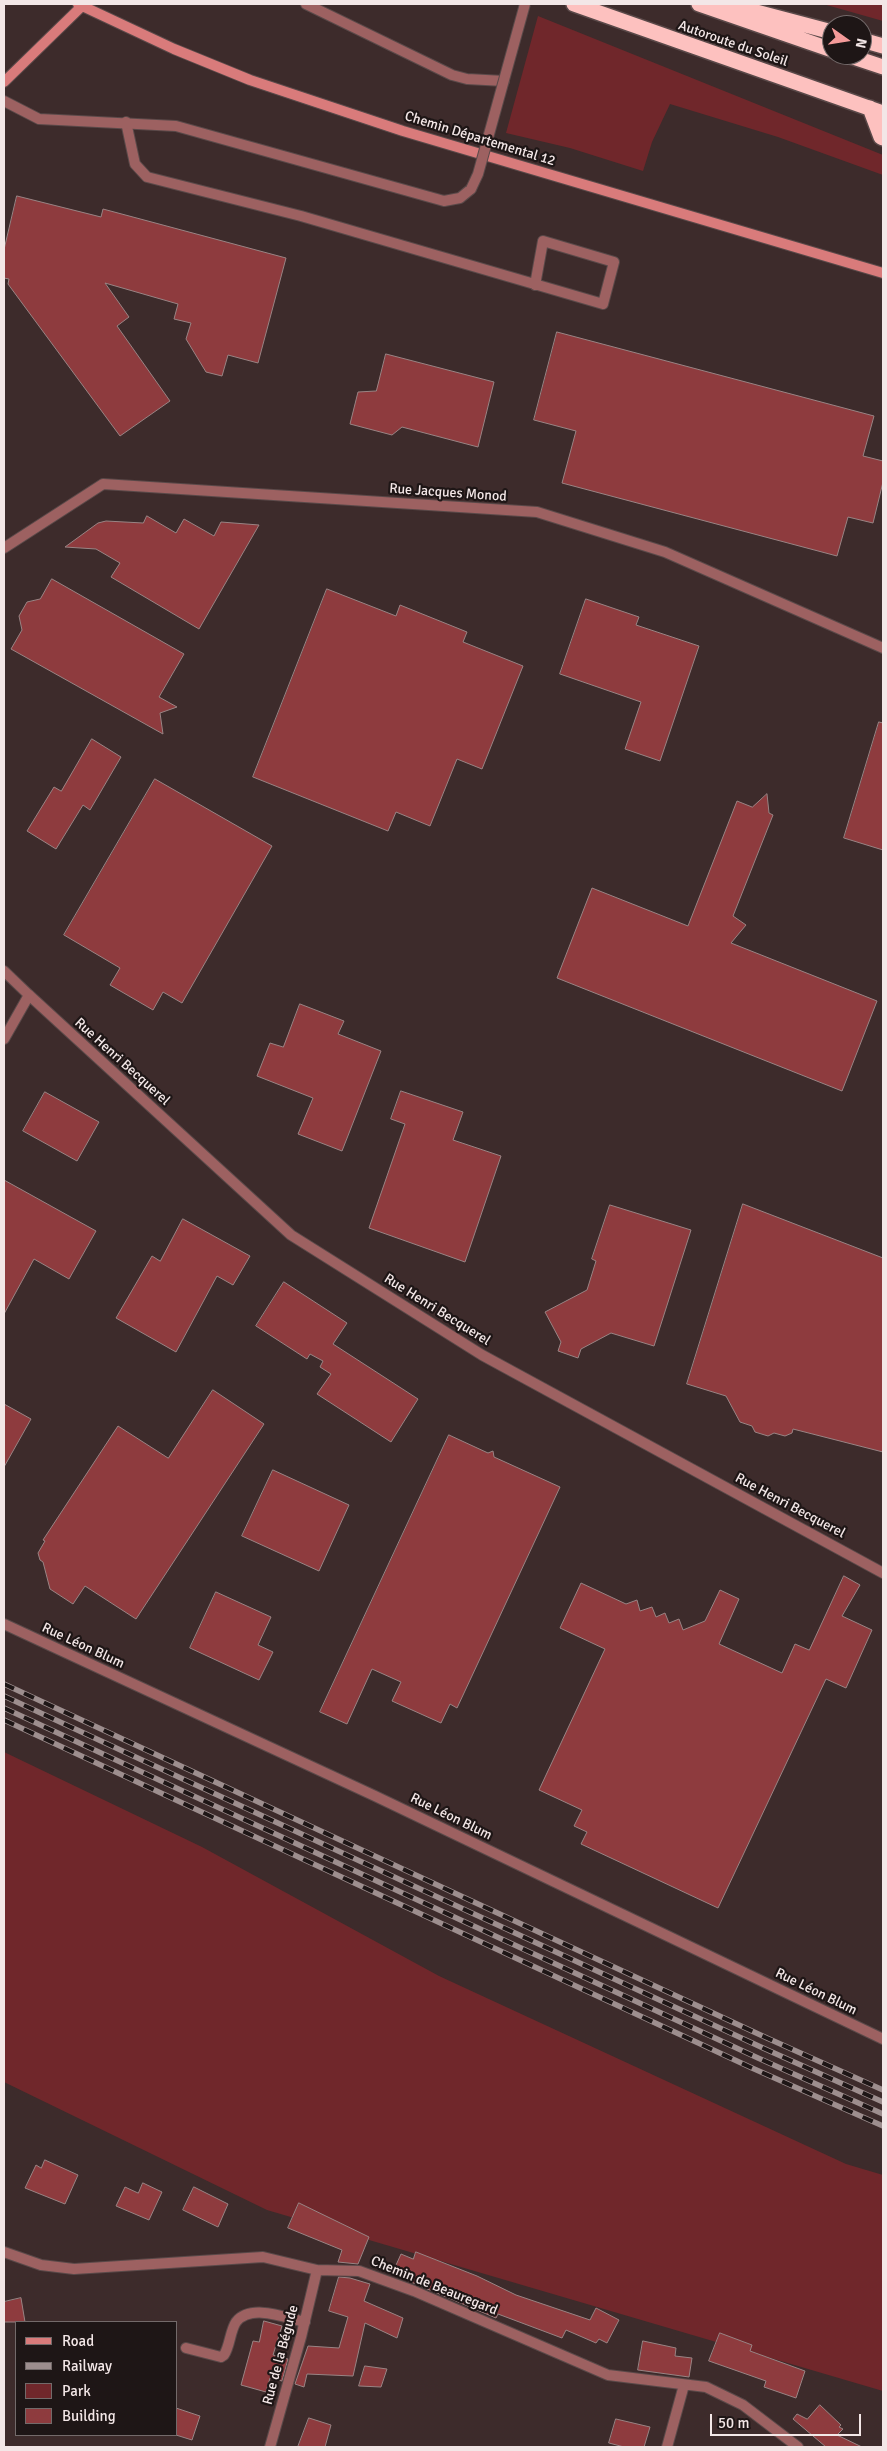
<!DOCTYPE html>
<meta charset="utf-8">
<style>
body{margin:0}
#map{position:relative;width:887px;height:2451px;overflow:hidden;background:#3d2b2b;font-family:Signika,sans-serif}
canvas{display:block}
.frame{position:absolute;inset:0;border:5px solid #f3e7e7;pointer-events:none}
.legend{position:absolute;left:15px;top:2321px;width:162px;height:115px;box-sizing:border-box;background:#1e1616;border:1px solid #736a6a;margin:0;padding:6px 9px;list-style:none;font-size:15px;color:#f3e7e7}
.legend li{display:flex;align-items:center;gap:10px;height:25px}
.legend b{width:25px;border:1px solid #736a6a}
.north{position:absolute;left:822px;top:15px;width:50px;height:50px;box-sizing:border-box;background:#1e1616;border:1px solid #736a6a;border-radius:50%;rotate:103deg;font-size:14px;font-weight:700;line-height:20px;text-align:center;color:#f3e7e7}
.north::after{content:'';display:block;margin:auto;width:18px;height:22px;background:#f59b9a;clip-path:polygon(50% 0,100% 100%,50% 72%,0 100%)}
.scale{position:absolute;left:710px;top:2414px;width:151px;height:22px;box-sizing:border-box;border:2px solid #f3e7e7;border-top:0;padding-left:6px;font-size:15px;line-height:18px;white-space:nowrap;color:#f3e7e7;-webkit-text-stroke:4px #1e1616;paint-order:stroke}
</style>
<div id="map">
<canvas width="887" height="2451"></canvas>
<div class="frame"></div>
<ul class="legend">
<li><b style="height:6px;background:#d97b7b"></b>Road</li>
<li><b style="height:6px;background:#9d8e8e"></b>Railway</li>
<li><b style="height:14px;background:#70272b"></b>Park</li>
<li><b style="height:14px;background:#8e3b3e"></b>Building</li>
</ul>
<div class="north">N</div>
<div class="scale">50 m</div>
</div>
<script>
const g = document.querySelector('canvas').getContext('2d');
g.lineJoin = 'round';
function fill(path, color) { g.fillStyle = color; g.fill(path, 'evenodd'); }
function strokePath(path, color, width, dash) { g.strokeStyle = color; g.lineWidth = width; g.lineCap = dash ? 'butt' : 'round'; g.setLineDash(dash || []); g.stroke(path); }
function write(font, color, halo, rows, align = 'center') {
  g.font = font + ' Signika,sans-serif'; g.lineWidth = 4.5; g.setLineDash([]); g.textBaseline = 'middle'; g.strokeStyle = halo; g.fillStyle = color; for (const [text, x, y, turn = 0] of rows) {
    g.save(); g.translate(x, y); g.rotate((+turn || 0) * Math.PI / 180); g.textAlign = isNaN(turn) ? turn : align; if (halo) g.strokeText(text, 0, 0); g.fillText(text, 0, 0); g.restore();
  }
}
const green = new Path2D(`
 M823,4H883V21Z
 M538,16L883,155V175L778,137L670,104L652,142L643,171L570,148L506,133Z
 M4,1752L202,1847L439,1976L846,2164L883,2175V2391L267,2210L4,2082Z`);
const building = new Path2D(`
 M17,196L101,217L103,209L286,258L258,363L228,355L222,376L206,372L186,339L191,323L174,319L178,304L105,283L129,317L117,326L170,401L120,436L8,284L9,279L4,278V250Z
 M557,332L874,416L863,456L883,461V482L873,523L848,517L837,556L562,483L576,431L534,420Z
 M386,354L494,382L478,447L402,427L392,435L350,424L358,392L376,391Z
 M147,516L176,533L184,519L214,536L221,522L259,525L199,629L111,577L120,563L96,549L65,547L98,523L106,521L143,523Z
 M52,579L184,654L159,697L177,707L160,713L163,734L11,649L22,630L19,616L27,602L40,599Z
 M327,589L396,616L400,605L467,632L463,642L523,666L482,769L457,759L430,826L396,812L388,831L253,777Z
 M586,599L639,617L636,625L699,646L660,761L625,749L641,702L560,674Z
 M879,722L883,723V850L844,838Z
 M92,739L121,757L90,810L83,805L56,849L27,831L54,787L61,791Z
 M155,779L272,846L182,1003L163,992L153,1010L110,985L120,968L64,935Z
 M767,794L769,813L773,815L733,916L746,925L731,943L877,1001L842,1091L557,978L592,888L688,926L737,801L752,807Z
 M300,1004L344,1021L338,1034L381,1051L342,1151L298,1134L313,1098L257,1076L270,1043L283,1047Z
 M401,1091L463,1112L453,1140L501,1156L465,1262L369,1228L405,1124L391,1119Z
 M45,1092L99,1122L77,1161L23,1131Z
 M4,1180L96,1231L69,1279L34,1259L4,1314Z
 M743,1204L883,1258V1452L793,1429L792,1433L785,1436L774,1433L768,1436L755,1432L752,1426L740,1422L726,1396L687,1384Z
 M610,1205L691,1230L654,1346L611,1333L581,1349L578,1358L558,1351L561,1342L545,1312L587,1290L596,1261L592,1259Z
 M183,1219L250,1256L233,1285L217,1276L176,1352L116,1318L152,1256L160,1261Z
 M284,1282L347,1323L333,1344L418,1399L391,1442L317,1394L331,1374L320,1367L323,1361L310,1354L307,1359L256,1326Z
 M213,1390L264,1424L136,1619L85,1586L73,1604L50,1589L43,1562L40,1560L38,1553L45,1541L43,1540L118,1426L168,1458Z
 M4,1404L31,1419L4,1467Z
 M449,1435L488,1453L493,1451L494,1457L560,1487L457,1708L450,1704L441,1723L392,1701L401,1682L372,1669L347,1724L320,1712Z
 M273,1470L349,1505L319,1571L242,1536Z
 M844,1576L860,1585L842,1616L872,1630L846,1688L826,1679L718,1908L581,1844L587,1832L574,1826L582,1810L539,1790L605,1649L560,1628L581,1583L626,1604L637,1600L640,1611L652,1607L656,1617L665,1613L669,1623L679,1619L683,1630L705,1621L720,1590L739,1599L719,1644L782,1673L795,1644L809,1650Z
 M216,1592L271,1617L258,1645L273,1652L259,1680L190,1648Z
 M45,2160L78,2175L65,2204L25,2188L36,2165L41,2168Z
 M143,2183L162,2192L149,2220L116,2206L125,2187L138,2193Z
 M194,2187L228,2204L218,2227L183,2210Z
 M299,2203L369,2237L358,2264L338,2262L342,2250L288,2228Z
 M416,2252L477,2276L516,2295L590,2320L596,2308L619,2320L607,2343L599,2339L596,2343L566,2330L562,2338L498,2314L496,2318L392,2274L401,2254L413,2259Z
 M339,2277L350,2278L370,2284L364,2301L403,2318L397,2338L365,2323L353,2376L307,2374L304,2387L295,2384L308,2346L339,2348L348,2317L329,2311Z
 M21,2298L25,2322H4V2302Z
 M264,2321L282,2326L273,2355L288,2359L282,2381L270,2378L266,2392L241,2385L253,2341L259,2342Z
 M720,2333L752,2345L750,2351L805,2371L796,2398L764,2387L766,2381L709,2361Z
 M643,2341L676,2348L675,2356L692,2358L689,2377L638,2370Z
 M365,2366L387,2369L381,2387L359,2386Z
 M820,2405L841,2425L839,2427L843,2429L837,2435L862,2447H826L793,2419L797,2414L807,2419Z
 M176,2408L200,2416L192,2440L176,2435Z
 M309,2418L331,2425L325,2447H298Z
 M616,2419L650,2427L644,2447H624L609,2443Z`);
const lane = new Path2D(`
 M126,122L135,164L147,177L301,216L603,304L614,262L543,241L535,285
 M29,995L291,1235L482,1355L883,1573
 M186,2348L221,2357L224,2355C230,2346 230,2331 236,2322C251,2303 286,2318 305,2322`);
const street = new Path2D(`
 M306,4L452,75L467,79L504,81
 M4,101L39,119L176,126L444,201L460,198L471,189
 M4,548L103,484L537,512L665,552L883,648
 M4,971L29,995L4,1039
 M4,1624L375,1796L883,2039
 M4,2252L41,2265L74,2269L263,2257L317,2270L359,2271L414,2291L608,2375L706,2387L743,2405L798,2447
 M270,2447L301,2337L317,2270
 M667,2447L684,2385`);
const secondary = new Path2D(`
 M78,4L174,49L250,80L403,131L883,273
 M4,82L82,6`);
const highway = new Path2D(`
 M574,4L883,113
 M699,4L832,50
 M726,4L832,32
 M862,40L883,46
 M847,55L883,67
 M870,108L881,137L883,138`);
const rail = new Path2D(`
 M4,1684L767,2038L883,2090
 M4,1696L763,2048L883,2102
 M4,1708L758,2058L883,2114
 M4,1720L752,2068L883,2126`);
const streetBridge = new Path2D(`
 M471,189L478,174L525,4`);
const streetNames = [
 ["Autoroute du Soleil",733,44,19],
 ["Chemin Départemental 12",480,139,17],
 ["Rue Jacques Monod",448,493,4],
 ["Rue Henri Becquerel",122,1062,42],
 ["Rue Henri Becquerel",437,1310,32],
 ["Rue Henri Becquerel",790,1506,28],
 ["Rue Léon Blum",83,1646,25],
 ["Rue Léon Blum",451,1817,26],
 ["Rue Léon Blum",816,1992,26],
 ["Chemin de Beauregard",434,2286,22],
 ["Rue de la Bégude",281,2355,-75]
];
fill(green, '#70272b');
fill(building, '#8e3b3e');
strokePath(building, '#998484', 1);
strokePath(lane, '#5a4949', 12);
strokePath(street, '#5a4949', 12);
strokePath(secondary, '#5a4949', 12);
strokePath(highway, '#5a4949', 18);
strokePath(lane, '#9d6161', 10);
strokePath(street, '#9d6161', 10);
strokePath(secondary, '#d97b7b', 10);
strokePath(highway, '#fdc1bf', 15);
strokePath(rail, '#9d8e8e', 5.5);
strokePath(rail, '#1e1616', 4, [11]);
strokePath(streetBridge, '#5a4949', 12, []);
strokePath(streetBridge, '#9d6161', 10);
write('14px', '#f3e7e7', '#1e1616', streetNames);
</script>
